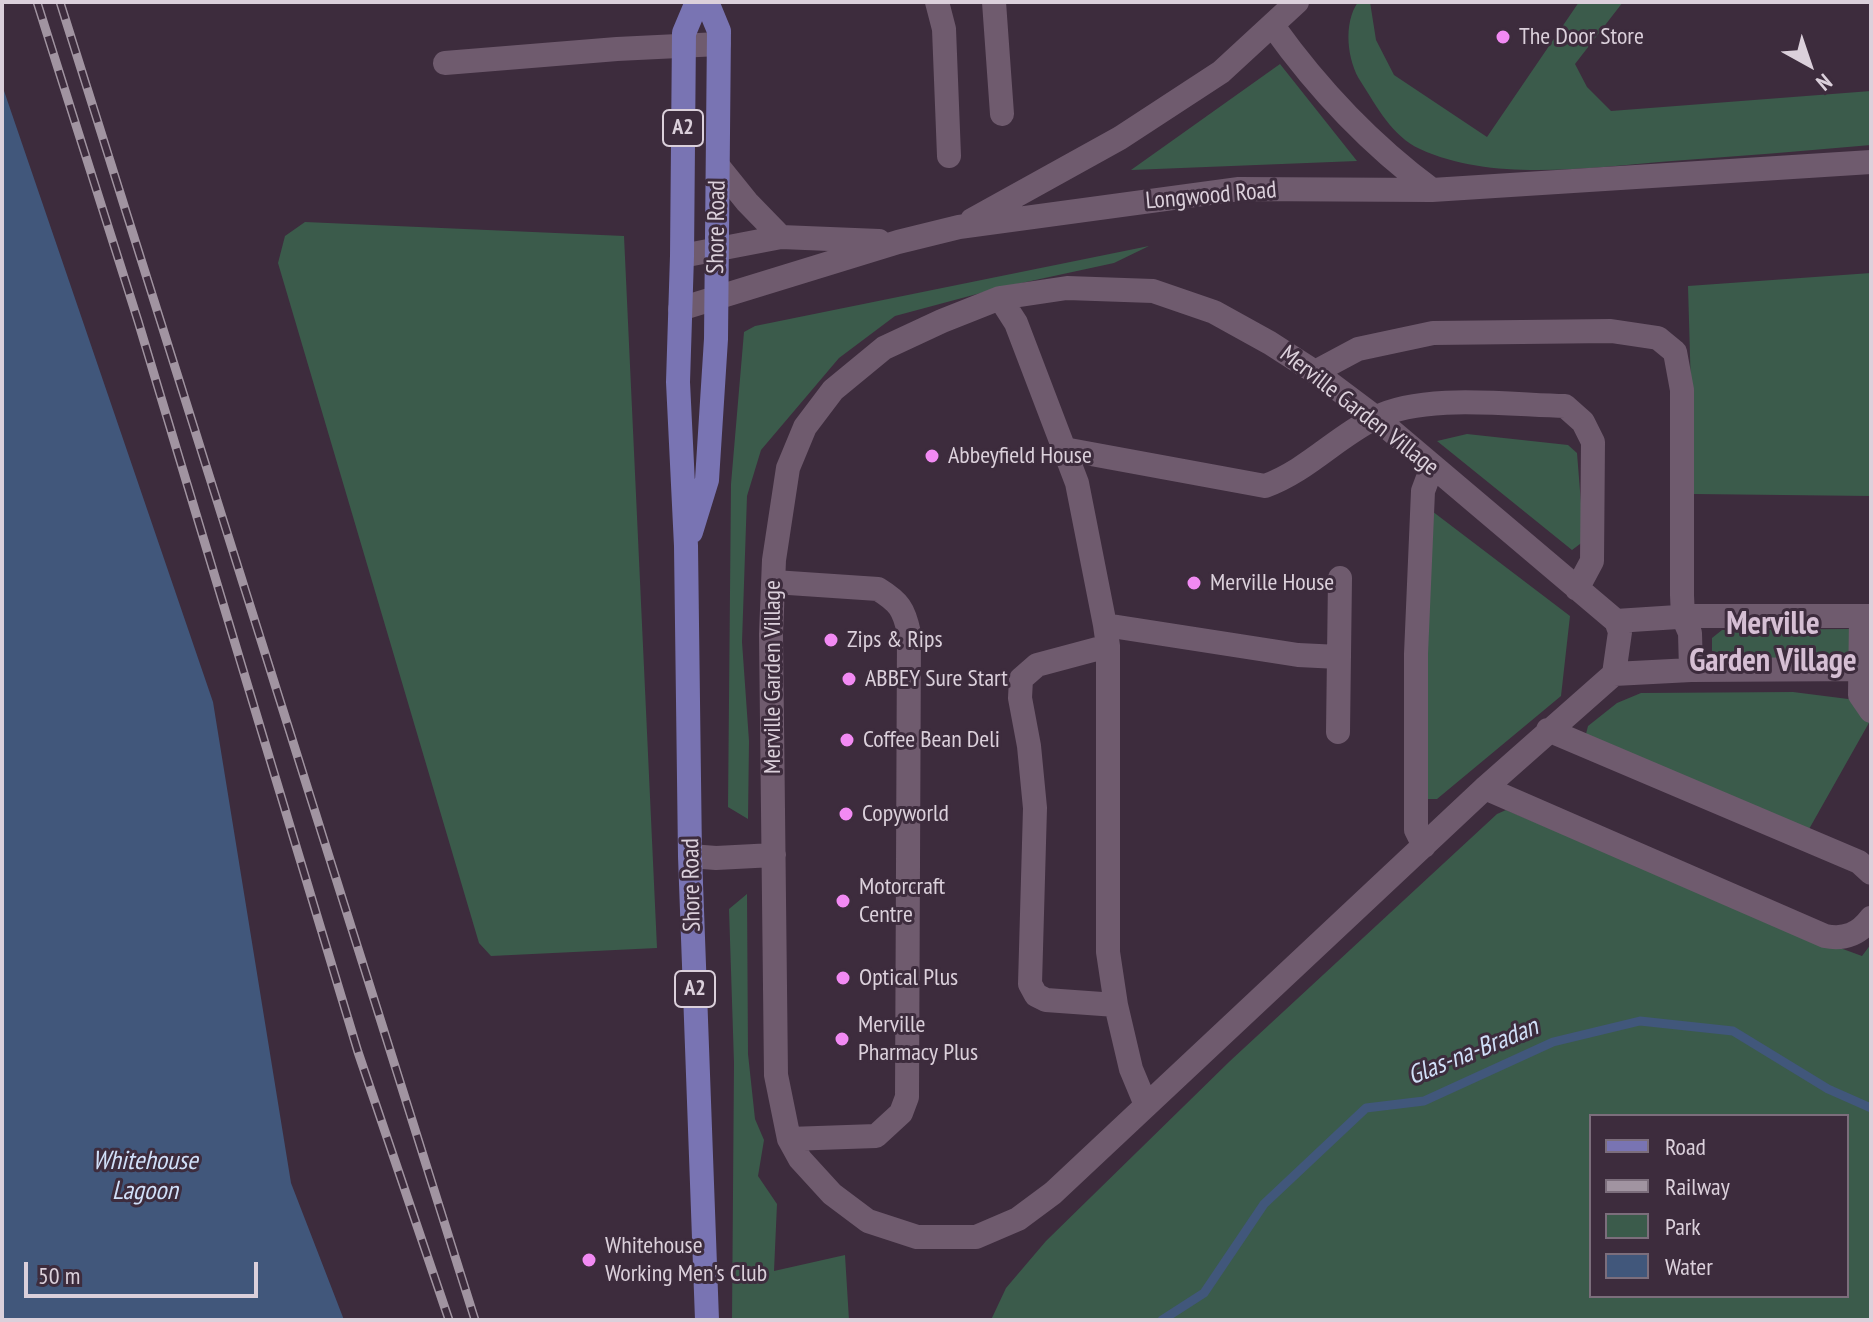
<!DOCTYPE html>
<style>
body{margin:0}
#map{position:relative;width:1873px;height:1322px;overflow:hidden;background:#3d2c3d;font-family:"PT Sans Narrow",sans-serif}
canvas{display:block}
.frame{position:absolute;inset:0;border:4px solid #dbd0db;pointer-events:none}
.legend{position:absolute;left:1589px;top:1114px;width:260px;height:184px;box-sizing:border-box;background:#3d2c3d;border:2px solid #7c6e7c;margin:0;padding:10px 14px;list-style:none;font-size:24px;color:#dbd0db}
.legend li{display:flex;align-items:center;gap:16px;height:40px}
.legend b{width:40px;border:2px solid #7c6e7c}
.north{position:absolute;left:1769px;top:24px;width:80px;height:80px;-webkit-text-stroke:6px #3d2c3d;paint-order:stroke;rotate:140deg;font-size:22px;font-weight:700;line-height:32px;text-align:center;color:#dbd0db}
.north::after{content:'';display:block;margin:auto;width:28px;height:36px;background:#dbd0db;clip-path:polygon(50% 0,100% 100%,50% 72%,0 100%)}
.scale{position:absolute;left:24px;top:1262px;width:234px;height:36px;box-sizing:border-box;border:4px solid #dbd0db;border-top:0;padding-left:10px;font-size:24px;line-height:28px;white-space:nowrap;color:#dbd0db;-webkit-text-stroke:6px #3d2c3d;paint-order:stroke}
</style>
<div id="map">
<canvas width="1873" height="1322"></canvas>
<div class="frame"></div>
<ul class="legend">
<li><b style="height:10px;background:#7974b3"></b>Road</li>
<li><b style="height:10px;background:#a194a1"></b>Railway</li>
<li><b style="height:22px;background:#3b5b4b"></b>Park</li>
<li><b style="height:22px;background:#41577b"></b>Water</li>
</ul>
<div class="north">N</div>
<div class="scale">50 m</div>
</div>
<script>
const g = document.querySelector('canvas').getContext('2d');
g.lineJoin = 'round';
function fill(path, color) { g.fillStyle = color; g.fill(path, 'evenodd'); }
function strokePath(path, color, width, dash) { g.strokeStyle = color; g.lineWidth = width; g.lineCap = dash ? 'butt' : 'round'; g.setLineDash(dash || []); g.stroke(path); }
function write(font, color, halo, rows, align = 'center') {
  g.font = font + ' "PT Sans Narrow",sans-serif'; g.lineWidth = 6; g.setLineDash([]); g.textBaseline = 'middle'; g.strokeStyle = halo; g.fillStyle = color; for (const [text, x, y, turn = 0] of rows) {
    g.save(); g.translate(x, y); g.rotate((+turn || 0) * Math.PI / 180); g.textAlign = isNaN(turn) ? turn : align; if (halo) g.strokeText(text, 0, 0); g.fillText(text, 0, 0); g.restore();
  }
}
const green = new Path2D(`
 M1358,2H1370L1376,40L1394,75L1487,137L1579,2H1623L1575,64L1587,87L1611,111L1871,91V145C1805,151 1738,156 1672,161C1594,167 1493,183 1420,149C1392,136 1377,107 1361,82C1347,61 1343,23 1358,2Z
 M1280,64L1357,161L1131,170Z
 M305,222L624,236L657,948L491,956L479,943L278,263L285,236Z
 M1149,246L1114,263L1003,287L895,316L839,358L761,450L747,496L742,642L749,741L748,819L728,807L731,484L744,332L755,326Z
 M1871,273V496L1694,494L1688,286Z
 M1467,434L1568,445L1577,453L1584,541L1572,550L1437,441Z
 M1428,508L1570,616L1561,696L1437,799H1425Z
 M1850,629L1851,658H1721L1712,653V638L1722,630Z
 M1793,692L1856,700L1870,721L1804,838L1586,734L1588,726L1617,703L1641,693Z
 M1506,810L1791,930L1862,956L1871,944V1320H991L1006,1288L1046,1241L1230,1061L1497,814ZM1591,1116H1847V1296H1591Z
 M747,894L748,1054L755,1119L764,1140L758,1176L777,1204L774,1271L845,1255L849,1320H732L734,1063L729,909Z`);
const water = new Path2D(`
 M2,85L213,702L291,1183L344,1320H2Z`);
const stream = new Path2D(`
 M1162,1320L1204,1293L1264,1204L1366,1108L1424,1101L1553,1042L1640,1021L1733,1031L1828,1089L1871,1108`);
const minor = new Path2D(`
 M937,2L944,29L949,156
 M994,2L1002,114
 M1273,26C1318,89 1370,144 1432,190
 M445,63L617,49L719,44
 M718,166L747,202L781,237
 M972,220L1120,138L1221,72L1297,2
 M682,256L781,237L879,241
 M1000,298L1016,323L1077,483L1105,625L1108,646V952L1116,1005L1131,1069L1146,1105
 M680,309L898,242L959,227L1239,189L1432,190L1871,162
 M1315,372L1358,349L1433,333L1611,331L1658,338L1675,352L1682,390V595L1683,617L1690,633L1691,670
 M1064,449L1265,486C1308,470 1335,438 1375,418C1423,393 1511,405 1565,406L1583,422L1593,442L1592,561L1577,589
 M774,582L878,589C899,602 904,609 909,633L907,1097L901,1113L876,1136L789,1139
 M1861,616L1860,695L1871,711
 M1871,616H1693L1616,621L1375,417L1315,372L1270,343L1214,312L1153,291L1067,288L1000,298L942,321L884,348L833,390L805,427L788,468L774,560L771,634L776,1075L789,1139L800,1159L832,1194L868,1221L917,1237H976L1018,1219L1053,1193L1485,788L1614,674L1691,670L1871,669
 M1105,625L1298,655L1339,657
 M1108,646L1037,665L1021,679L1020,698L1029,746L1035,808L1030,984L1036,995L1046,1000L1116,1005
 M1614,674L1620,632L1616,621
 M1548,730L1859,862L1871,873
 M1338,732L1340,578
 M1485,788L1825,936C1845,940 1859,934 1871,918
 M1424,846L1416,830V654L1423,491L1432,467
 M690,856L716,858L774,855`);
const major = new Path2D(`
 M697,2L684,33L682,256L678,382L686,546L690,856L707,1320
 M691,532L707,480L716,339L719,31L707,2`);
const rail = new Path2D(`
 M37,2L138,321L358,1052L449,1320
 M60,2L475,1320`);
const markers = [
 [1503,37,8,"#f28af3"],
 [932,456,8,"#f28af3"],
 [1194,583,8,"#f28af3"],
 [831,640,8,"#f28af3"],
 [849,679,8,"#f28af3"],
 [847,740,8,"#f28af3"],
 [846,814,8,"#f28af3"],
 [843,901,8,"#f28af3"],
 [843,978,8,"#f28af3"],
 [842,1039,8,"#f28af3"],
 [589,1260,8,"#f28af3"]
];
const shields = [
 [683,128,40],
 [695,989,40]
];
const shieldNames = [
 ["A2",683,128],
 ["A2",695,989]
];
const poiNames = [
 ["The Door Store",1519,37],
 ["Abbeyfield House",948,456],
 ["Merville House",1210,583],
 ["Zips & Rips",847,640],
 ["ABBEY Sure Start",865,679],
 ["Coffee Bean Deli",863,740],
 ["Copyworld",862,814],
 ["Motorcraft",859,887],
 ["Centre",859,915],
 ["Optical Plus",859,978],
 ["Merville",858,1025],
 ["Pharmacy Plus",858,1053],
 ["Whitehouse",605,1246],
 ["Working Men's Club",605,1274]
];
const streetNames = [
 ["Longwood Road",1211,196,-5],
 ["Shore Road",717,227,-89],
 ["Merville Garden Village",1359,411,38],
 ["Merville Garden Village",773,677,-90],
 ["Shore Road",692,885,-91]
];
const waterNames = [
 ["Glas-na-Bradan",1473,1052,-22],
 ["Whitehouse",145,1162],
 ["Lagoon",145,1192]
];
const districtNames = [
 ["Merville",1773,625],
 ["Garden Village",1773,662]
];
fill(green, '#3b5b4b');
fill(water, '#41577b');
strokePath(stream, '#41577b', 9);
strokePath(minor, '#6f5b6e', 24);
strokePath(major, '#7974b3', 24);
strokePath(rail, '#a194a1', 9);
strokePath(rail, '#3d2c3d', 6, [18]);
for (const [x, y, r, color] of markers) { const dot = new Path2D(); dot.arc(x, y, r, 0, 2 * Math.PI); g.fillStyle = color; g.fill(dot); strokePath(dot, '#3d2c3d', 3); }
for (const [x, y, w] of shields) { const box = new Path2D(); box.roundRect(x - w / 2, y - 18, w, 36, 6); g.fillStyle = '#3d2c3d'; g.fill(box); strokePath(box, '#dbd0db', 2); }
write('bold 22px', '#dbd0db', null, shieldNames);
write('24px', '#dbd0db', '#3d2c3d', poiNames, 'left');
write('24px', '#dbd0db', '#3d2c3d', streetNames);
write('italic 26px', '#d0dff8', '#3d2c3d', waterNames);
write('bold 32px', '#d6bfd4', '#3d2c3d', districtNames);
</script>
